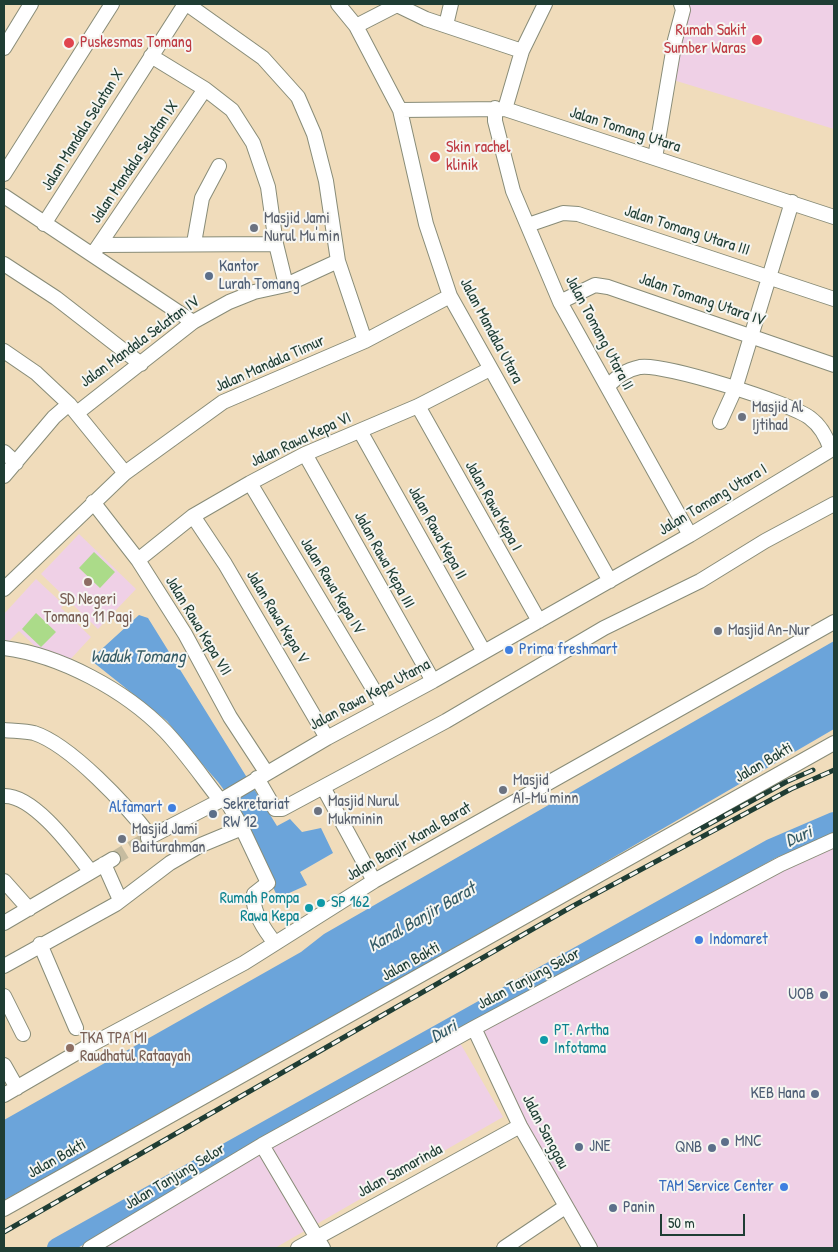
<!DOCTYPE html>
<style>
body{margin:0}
#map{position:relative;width:838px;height:1252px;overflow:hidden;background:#f0dcbb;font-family:"Patrick Hand",sans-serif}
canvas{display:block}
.frame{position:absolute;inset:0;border:5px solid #1f3d34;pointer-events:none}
.scale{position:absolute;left:660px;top:1214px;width:85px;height:22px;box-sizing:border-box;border:2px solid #1f3d34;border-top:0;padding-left:6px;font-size:15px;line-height:18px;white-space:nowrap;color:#1f3d34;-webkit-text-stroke:4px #f6f6f2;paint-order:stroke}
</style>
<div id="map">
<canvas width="838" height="1252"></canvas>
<div class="frame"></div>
<div class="scale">50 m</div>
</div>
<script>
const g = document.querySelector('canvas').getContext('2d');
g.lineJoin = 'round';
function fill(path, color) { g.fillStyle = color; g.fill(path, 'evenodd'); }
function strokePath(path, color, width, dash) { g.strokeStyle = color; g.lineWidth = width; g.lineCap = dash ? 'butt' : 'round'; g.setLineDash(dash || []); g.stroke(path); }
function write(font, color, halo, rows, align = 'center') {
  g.font = font + ' "Patrick Hand",sans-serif'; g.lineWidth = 4; g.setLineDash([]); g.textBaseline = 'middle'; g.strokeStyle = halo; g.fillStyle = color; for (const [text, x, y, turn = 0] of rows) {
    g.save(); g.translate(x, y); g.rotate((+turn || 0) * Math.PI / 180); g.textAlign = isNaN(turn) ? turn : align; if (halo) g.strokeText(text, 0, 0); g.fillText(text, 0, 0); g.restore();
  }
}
const built = new Path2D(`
 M687,4H834V129L670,79Z
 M79,534L136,589L98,629L41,574Z
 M36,579L64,605L61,608L91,637L67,663L40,651L19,631L5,645L4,643V614Z
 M834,842V1248H591L472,1036Z
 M456,1036L503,1117L275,1248H79Z`);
const green = new Path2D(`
 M94,552L115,572L100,588L79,568Z
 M36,613L56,632L41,647L22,629Z`);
const water = new Path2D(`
 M139,615L148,618L277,826L290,819L302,832L321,828L333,853L300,872L307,885L278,898L236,806L218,782L195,756L167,721L93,662V657Z
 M834,641V729L327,1024L4,1200V1120L301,952L324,934Z`);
const river = new Path2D(`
 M57,1248L771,849L834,822`);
const minorTunnel = new Path2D(`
 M113,859L148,838`);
const minor = new Path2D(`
 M187,4L263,58L298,97L314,134L326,181L338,261L365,341
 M338,4L356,26L400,110L426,224L450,296L610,581
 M446,25L451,4
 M356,26L397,5L426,19L522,51
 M4,48L31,4
 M151,56L205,89L232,110L253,143L268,187L276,244L286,285
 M495,108V121L513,191L560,302L690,535
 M505,109L522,51L545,4
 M400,110L505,109L834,217
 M655,158L675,40L683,10L681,4
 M4,174L112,4
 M4,196L193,322
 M44,224L185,4
 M528,225L563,213L578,214L834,299
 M194,243L202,198L219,166
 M99,245L276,244
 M93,254L205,89
 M4,264L56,298L141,364
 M560,302L595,285L608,287L834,365
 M4,351L36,373L69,404L125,473
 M608,386C617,377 625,370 640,367C663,363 791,403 810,418C821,426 827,438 831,450
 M418,406L539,621
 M77,413L193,322L229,302L254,292L286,285L338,261
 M720,422L735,389L792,202
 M360,431L484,652
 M4,452L16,463
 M305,454L433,681
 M4,476L54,417L69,404
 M250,483L384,707
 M93,502L138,560L185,634L230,717L266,772
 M193,516L225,564L327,738
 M138,560L193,516L250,483L305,454L418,406L490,369
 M4,589L125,473L223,402L365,341L450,296
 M4,648C60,655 125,690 165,731C185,752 202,777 220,800
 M4,730C13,731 25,731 34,733C71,745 127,806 151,837
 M257,778L275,809H282L446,721L604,628L700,581L765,541L834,504
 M323,787L374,881
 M4,796C34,795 73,849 91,872
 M225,798L242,828L268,883L254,894C251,910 265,931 275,943
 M148,838L225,798L327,738L433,681L690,535L834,448
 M104,864L120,900
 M4,881L29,909
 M4,923L113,859
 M40,944L76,1028
 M4,966L116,904L170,863L201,845L242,828
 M4,996L23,1034
 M474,1028L520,1126L590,1248
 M4,1065L17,1088
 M4,1095L85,1048L244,963L374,881L834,622
 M262,1145L323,1248
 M4,1209L834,743
 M90,1248L262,1145L474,1028L781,864L834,840
 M298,1248L520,1126
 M504,1248L565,1207`);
const rail = new Path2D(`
 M693,833L786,782L813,770
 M4,1232L573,906L791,789L834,770`);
const markers = [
 [757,40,6,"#e0444e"],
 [69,43,6,"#e0444e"],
 [435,157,6,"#e0444e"],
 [254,228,5,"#6b7280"],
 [209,276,5,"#5c6f8a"],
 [742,417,5,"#6b7280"],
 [88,582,5,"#8d6e63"],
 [718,631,5,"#6b7280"],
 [509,650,5,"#3f7fe0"],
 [503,790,5,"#6b7280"],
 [172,808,5,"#3f7fe0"],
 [318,811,5,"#6b7280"],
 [213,814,5,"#5c6f8a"],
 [122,839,5,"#6b7280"],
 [321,903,5,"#0f9aa8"],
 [309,908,5,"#0f9aa8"],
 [699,940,5,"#3f7fe0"],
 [824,995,5,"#5c6f8a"],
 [544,1040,5,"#0f9aa8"],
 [70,1048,5,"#8d6e63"],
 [815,1094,5,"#5c6f8a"],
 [725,1142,5,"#5c6f8a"],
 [579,1147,5,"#5c6f8a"],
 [712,1148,5,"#5c6f8a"],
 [784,1187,5,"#3f7fe0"],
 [613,1208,5,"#5c6f8a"]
];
const healthNames = [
 ["Rumah Sakit",746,31,"right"],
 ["Sumber Waras",746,49,"right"],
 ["Puskesmas Tomang",80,43],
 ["Skin rachel",446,148],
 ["klinik",446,166]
];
const streetNames = [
 ["Jalan Mandala Selatan X",83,130,-58],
 ["Jalan Tomang Utara",625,130,18],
 ["Jalan Mandala Selatan IX",135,162,-56],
 ["Jalan Tomang Utara III",687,231,18],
 ["Jalan Tomang Utara IV",702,300,19],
 ["Jalan Mandala Utara",491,331,62],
 ["Jalan Tomang Utara II",599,333,62],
 ["Jalan Mandala Selatan IV",140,342,-36],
 ["Jalan Mandala Timur",270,364,-24],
 ["Jalan Rawa Kepa VI",301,440,-25],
 ["Jalan Tomang Utara I",713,500,-31],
 ["Jalan Rawa Kepa I",493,506,61],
 ["Jalan Rawa Kepa II",437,533,61],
 ["Jalan Rawa Kepa III",384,560,61],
 ["Jalan Rawa Kepa IV",332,586,59],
 ["Jalan Rawa Kepa V",277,617,59],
 ["Jalan Rawa Kepa VII",198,626,59],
 ["Jalan Rawa Kepa Utama",370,695,-28],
 ["Jalan Bakti",764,763,-30],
 ["Jalan Banjir Kanal Barat",409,842,-30],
 ["Jalan Bakti",411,962,-29],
 ["Jalan Tanjung Selor",529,979,-28],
 ["Jalan Sanggau",545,1132,62],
 ["Jalan Bakti",57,1159,-29],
 ["Jalan Samarinda",400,1171,-29],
 ["Jalan Tanjung Selor",175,1177,-31]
];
const worshipNames = [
 ["Masjid Jami",264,219],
 ["Nurul Mu'min",264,237],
 ["Masjid Al",752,408],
 ["Ijtihad",752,426],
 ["Masjid An-Nur",728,631],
 ["Masjid",513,781],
 ["AI-Mu'minn",513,799],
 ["Masjid Nurul",328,802],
 ["Mukminin",328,820],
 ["Masjid Jami",132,830],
 ["Baiturahman",132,848]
];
const serviceNames = [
 ["Kantor",219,267],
 ["Lurah Tomang",219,285],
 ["Sekretariat",223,805],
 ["RW 12",223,823],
 ["UOB",814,995,"right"],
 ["KEB Hana",805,1094,"right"],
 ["MNC",735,1142],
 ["JNE",589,1147],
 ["QNB",702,1148,"right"],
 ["Panin",623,1208]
];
const educationNames = [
 ["SD Negeri",88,600],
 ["Tomang 11 Pagi",88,618],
 ["TKA TPA MI",80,1039,"left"],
 ["Raudhatul Rataayah",80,1057,"left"]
];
const shopNames = [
 ["Prima freshmart",519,650],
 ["Alfamart",162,808,"right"],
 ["Indomaret",709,940],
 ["TAM Service Center",774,1187,"right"]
];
const cultureNames = [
 ["Rumah Pompa",299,899,"right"],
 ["Rawa Kepa",299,917,"right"],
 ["SP 162",331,903],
 ["PT. Artha",554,1031],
 ["Infotama",554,1049]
];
const waterNames = [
 ["Waduk Tomang",138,657],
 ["Duri",799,837,-23],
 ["Kanal Banjir Barat",422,918,-30],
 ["Duri",444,1032,-29]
];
fill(built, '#efd0e6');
fill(green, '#abdb89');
fill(water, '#6ba4da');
strokePath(river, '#6ba4da', 20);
strokePath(minorTunnel, '#c6bca0', 14, [14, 7]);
strokePath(minor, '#888c78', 16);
strokePath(minor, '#fff', 14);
strokePath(rail, '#1f3d34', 5);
strokePath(rail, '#f6f6f2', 3, [9]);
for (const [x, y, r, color] of markers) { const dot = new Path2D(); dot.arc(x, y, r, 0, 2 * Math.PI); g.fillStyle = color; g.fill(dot); strokePath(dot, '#f6f6f2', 2); }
write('16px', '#be3a42', '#f6f6f2', healthNames, 'left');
write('16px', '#1f3d34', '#f6f6f2', streetNames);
write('16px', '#5b616d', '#f6f6f2', worshipNames, 'left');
write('16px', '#4e5e75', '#f6f6f2', serviceNames, 'left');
write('16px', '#785e54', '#f6f6f2', educationNames);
write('16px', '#366cbe', '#f6f6f2', shopNames, 'left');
write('16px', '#0d838f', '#f6f6f2', cultureNames, 'left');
write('italic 18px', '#365c66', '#f6f6f2', waterNames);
</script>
